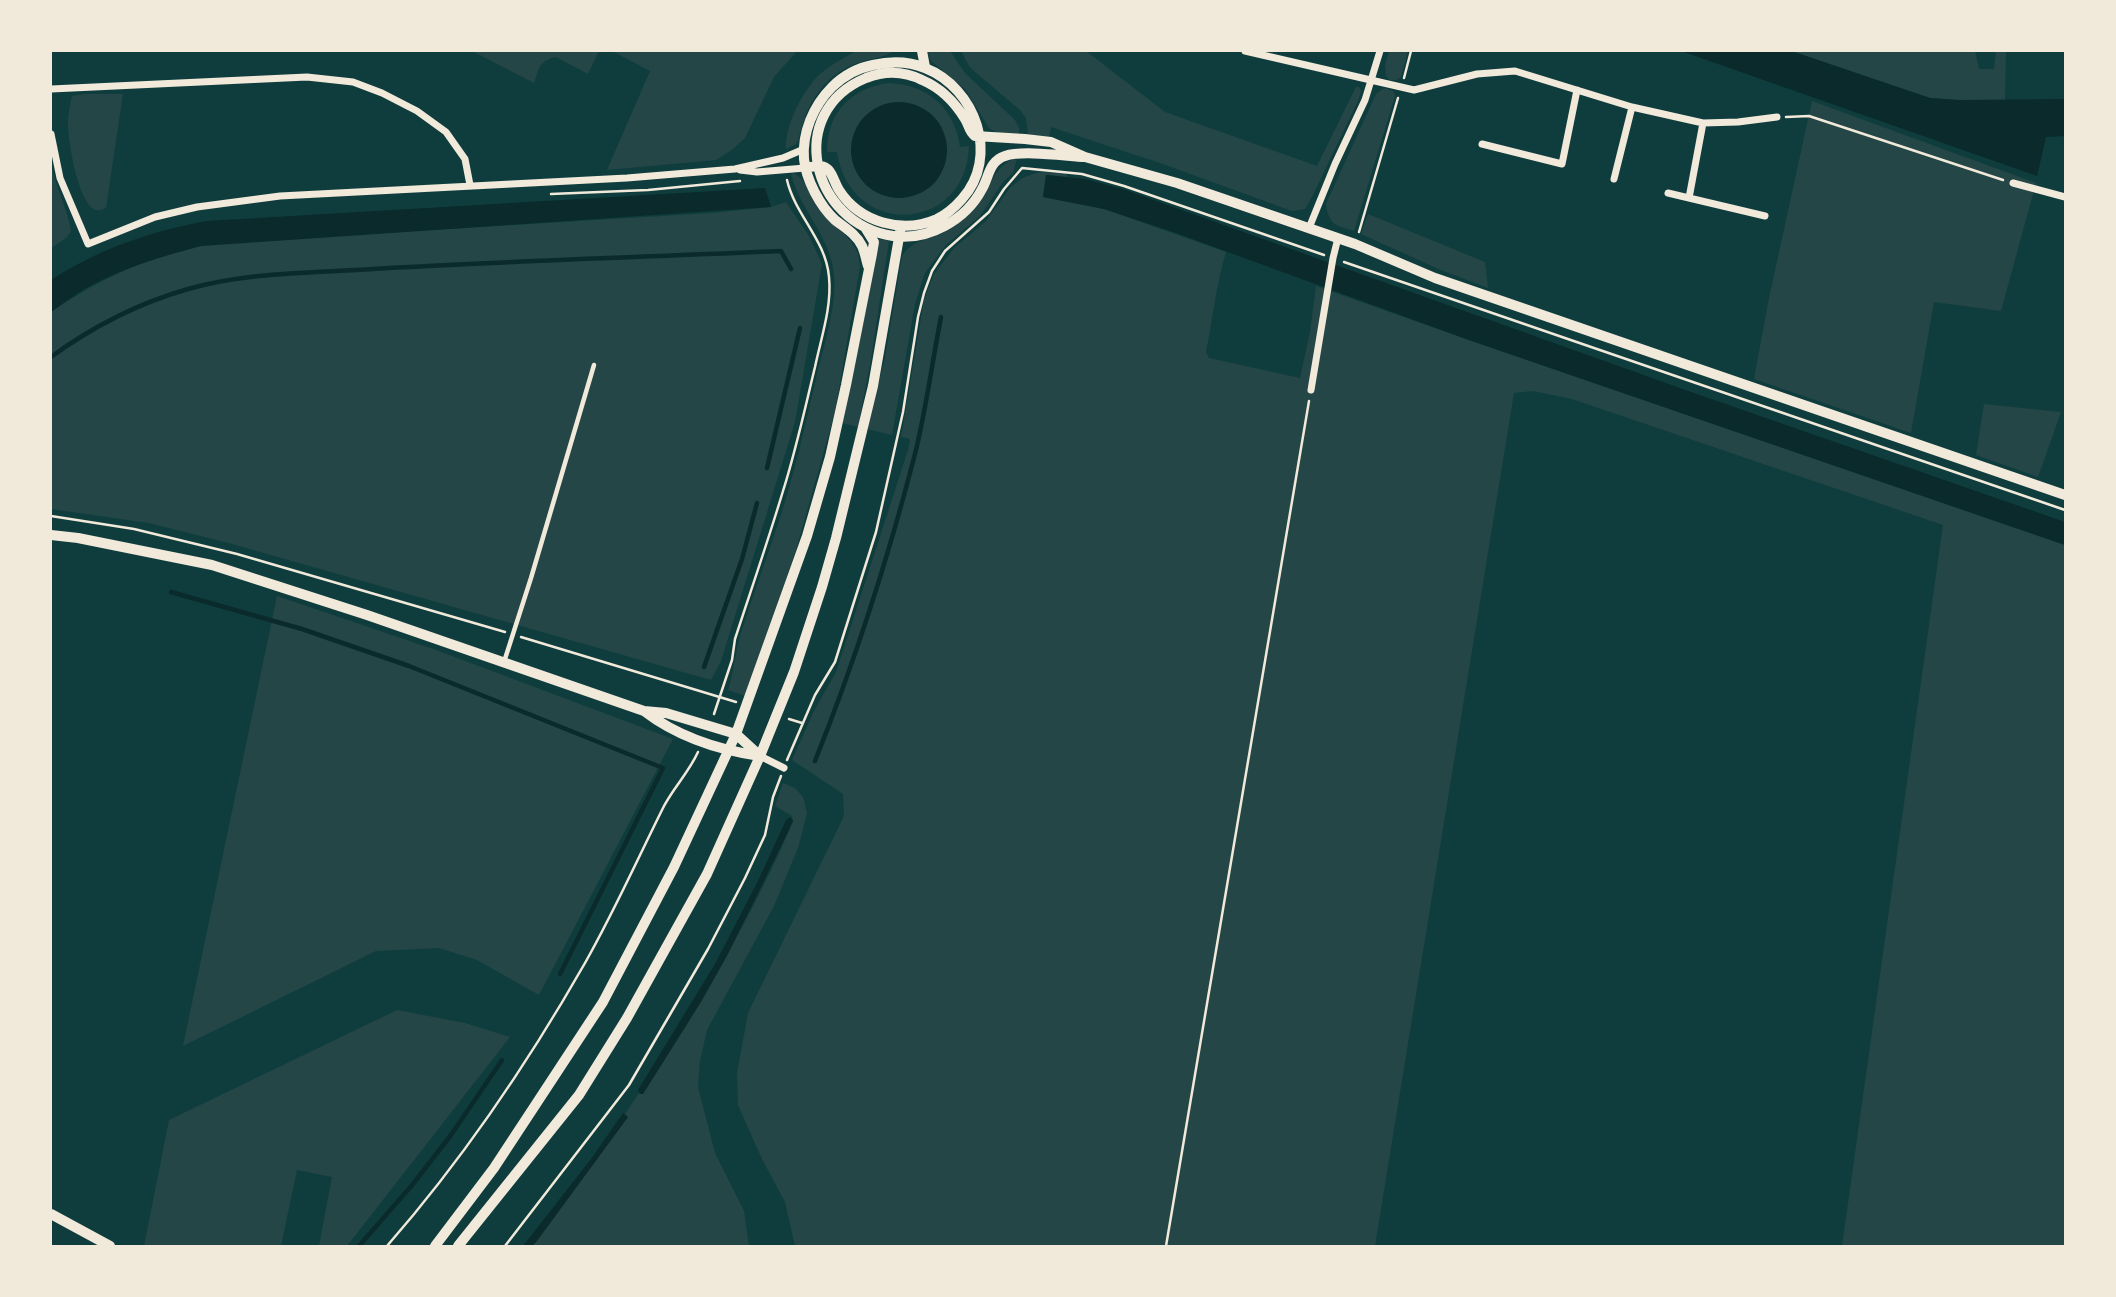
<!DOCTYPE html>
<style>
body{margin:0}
#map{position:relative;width:2116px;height:1297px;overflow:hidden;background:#0f3d3e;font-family:"Golos Text",sans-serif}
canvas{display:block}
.frame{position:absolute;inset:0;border:52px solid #f1e9da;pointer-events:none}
</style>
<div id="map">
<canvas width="2116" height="1297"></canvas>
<div class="frame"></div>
</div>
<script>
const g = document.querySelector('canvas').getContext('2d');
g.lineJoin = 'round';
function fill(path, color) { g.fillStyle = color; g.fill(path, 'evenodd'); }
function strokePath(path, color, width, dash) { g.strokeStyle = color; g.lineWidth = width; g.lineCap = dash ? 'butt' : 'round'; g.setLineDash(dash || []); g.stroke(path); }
const green = new Path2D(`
 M472,51H599L588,74L556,57C539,61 540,67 534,83Z
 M612,51H797L774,77L745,138L733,149L716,160L607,170L650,71Z
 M856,51H894C881,59 866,59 852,65C828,75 810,99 803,123C800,130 800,137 796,144L786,149C785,126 800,97 815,79C826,67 842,59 856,51Z
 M927,51H950L965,73L1015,120L1019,128V134L998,133L989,128L965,89L931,61Z
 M961,51H1086L1165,112L1317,166L1356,87H1359L1361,91L1358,101L1313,195L1305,209L1292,211L1163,164L1051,127L1049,137L1028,134L1026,118L1020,110L975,72L969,66Z
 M1389,51H1408L1401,77L1397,80H1390L1386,76L1385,65Z
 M1792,51H1975L1979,69H1994L1996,51H2006L2005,100H1959L1930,98Z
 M888,83C927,84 955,108 960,147L969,146C966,234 850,239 837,152H827C827,113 850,89 888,83ZM928,111C944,126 946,134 943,155C942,161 942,171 939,177C931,192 911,197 896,198Z
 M1384,88L1393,91L1395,96L1354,231C1335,225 1329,225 1326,204L1376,94Z
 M84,94H123L106,208C102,209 100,211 96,210C78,204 68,141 68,123C68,114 70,105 72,96Z
 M1812,101L2036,183L2001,311L1934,302L1911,433L1754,379L1769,298Z
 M1017,158L1013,173L1003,182L987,206L979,217L946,245L925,273L915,304L892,435L867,429L885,358L902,256C913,239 929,240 945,232C955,227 964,219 972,212C989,195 991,165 1017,158Z
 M51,164C56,187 67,208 71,231L66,238L51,248Z
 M1039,172L1066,173L1067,177L1046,175L1043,197L1104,209L1226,252C1216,285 1213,318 1206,352L1209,358L1300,378L1310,332L1316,286L1466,339L2065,545V1246H1842L1943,525L1572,399L1533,391L1514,393L1375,1246H795L785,1202L762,1159L738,1105L737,1073L748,1013L844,816L843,794L792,760L814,711L836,672L908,450L910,439L901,437L924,300L934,274L954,248L985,222L1010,188L1022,178Z
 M794,173L802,179L820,211L851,241L858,253L860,267L835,412L796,550L745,696L728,690C734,671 735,652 741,633C753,595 767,557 780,518C795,471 806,422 817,374C824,346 837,304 834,275C831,237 800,210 791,174Z
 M786,202L809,236L822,264L795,422L721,661L711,680L232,544L149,523L51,509V312C101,278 158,251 218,243L712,213L771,207Z
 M1368,214L1485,262L1488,288L1441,270L1361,234Z
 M879,239L889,241L871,359L858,427L841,423L860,340Z
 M1984,404L2061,412L2038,477L1976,455Z
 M277,596L436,650L673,739L539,995L477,960L439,948L376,951L183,1046Z
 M783,783L795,788L803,797L807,813L798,848L774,906L707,1030L700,1061L698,1087L715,1153L744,1211L749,1246H532L628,1117L625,1114L639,1093L643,1094C698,1006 753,917 793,821L792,816L775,806Z
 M397,1010L465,1023L510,1037L347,1246H319L332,1177L297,1170L281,1246H144L169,1120Z`);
const water = new Path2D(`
 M1681,51H1791L1930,98L1959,100L2065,99V136L2046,137L2037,176Z
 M851 150a48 48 0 1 1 96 0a48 48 0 1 1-96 0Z
 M1046,175L1085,179L1123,189L1694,393L2065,522V545L1466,339L1173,232L1104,209L1043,197Z
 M765,188L771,207L201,246C160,257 119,269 83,290C72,297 61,305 51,312V280C99,249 151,231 207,221Z
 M790,817L793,821L788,832L728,954L701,1002L643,1094H640L638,1090L715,964L758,881L786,820Z
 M623,1113L628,1117L537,1241L532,1246H523L591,1159Z`);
const stream = new Path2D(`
 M51,357C92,327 139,303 188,289C247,272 312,273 373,269C509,261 645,257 781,251L791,269
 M767,468L800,328
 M171,592L302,629L409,666L663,768L560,974
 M704,667L742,559L757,503
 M815,761C855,661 888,559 915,454C926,410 932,363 941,317
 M359,1246L413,1184L451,1135L502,1060`);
const path = new Path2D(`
 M1404,78L1411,51
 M1786,117L1809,116L2003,180
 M551,194L648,190L740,181
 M1359,232L1398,98
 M1344,262L2065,510
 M51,516L134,529L237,554L505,632
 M521,637L736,702
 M714,714L732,660L735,639C751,590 768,541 783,491C796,450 805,408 815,367C821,338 832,307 829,277C826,240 795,215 787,180
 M789,719L802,723
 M787,760L815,695L835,662L876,532L903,412L918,317L924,293L932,271L945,251L989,212L1004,189L1022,168L1082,174L1124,186L1324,255
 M387,1246C463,1159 528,1063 585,963C614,912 638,858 664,806C674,787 689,772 698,752
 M505,1246L629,1085L708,949L745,878L765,835L773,797L781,776
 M1166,1246L1309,401`);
const service = new Path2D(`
 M504,662L531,578L594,365`);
const minor = new Path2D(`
 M1245,51L1414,90L1477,74L1515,71L1632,107L1703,123L1738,122L1777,117
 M51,89L307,77L353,82L382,93L417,111L446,132L465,159L470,185
 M51,134L60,178L88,244L155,217L197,207L280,196L627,178L735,169L783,158L804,149
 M1482,144L1562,164L1577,90
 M740,170L757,172L805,168
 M1614,179L1632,107
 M2013,183L2065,197
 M1668,193L1689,198L1703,123
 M1689,198L1765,216
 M1309,228L1335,164L1365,100L1380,51
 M1311,390L1333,258L1338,238
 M760,756L784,768`);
const tertiary = new Path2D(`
 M922,51L925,67
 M51,1214L110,1246`);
const secondary = new Path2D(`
 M1085,157C1065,156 1023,150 1005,156C989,161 989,177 982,189C966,220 928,241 893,236C811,224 784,112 866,78C884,71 904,71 922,80C941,88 954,101 965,119C969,125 969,132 975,136L1025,139L1051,142L1085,157L1177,183L1355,244L1435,278L2065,495
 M805,168C811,167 821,164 826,168C832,171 835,184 839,190C860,223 903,234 937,219C947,214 955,207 962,199C1000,157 976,88 925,68C908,61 891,61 873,65C858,68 843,76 832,87C813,106 802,133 804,159C806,180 820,206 835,220C845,228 856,234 862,246C865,252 866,260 868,266
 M51,535L78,538L212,565L367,615L644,711L666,713L736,734L760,756
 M644,711C678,737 718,750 760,756
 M435,1246L494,1168L603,1002L674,867L736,734L807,536L830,457L846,385L872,254L874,242L866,229
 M458,1246L579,1095L627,1018L707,874L760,756L794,672L822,587L836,538L873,386L901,226`);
fill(green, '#244646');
fill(water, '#0a2a2b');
strokePath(stream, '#0a2a2b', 4.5);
strokePath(path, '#f1e9da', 2.5);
strokePath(service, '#f1e9da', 4.5);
strokePath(minor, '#f1e9da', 7);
strokePath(tertiary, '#f1e9da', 10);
strokePath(secondary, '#f1e9da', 10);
</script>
